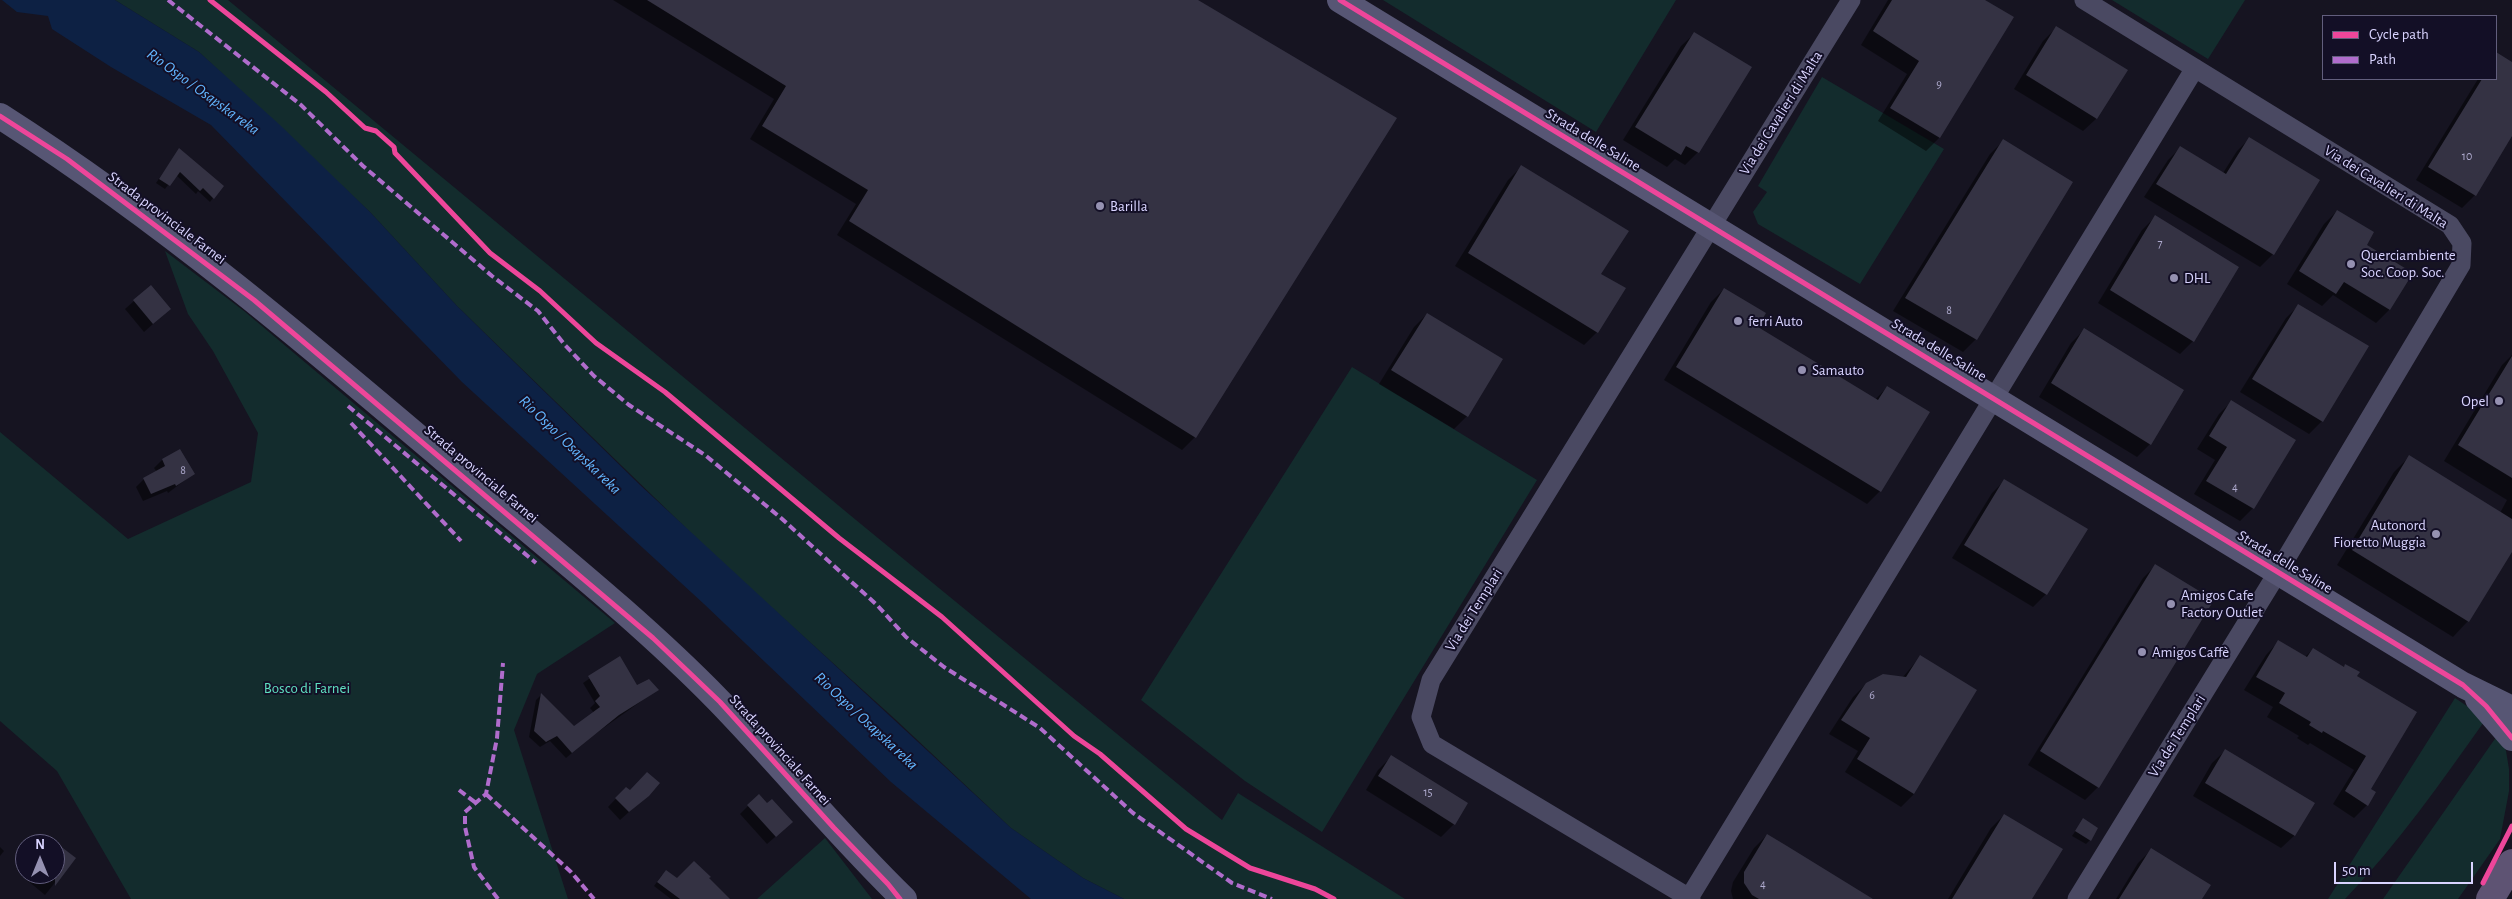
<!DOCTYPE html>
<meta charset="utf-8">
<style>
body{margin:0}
#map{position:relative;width:2512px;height:899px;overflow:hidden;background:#161421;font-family:"Alegreya Sans",sans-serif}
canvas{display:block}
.legend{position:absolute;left:2322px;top:15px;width:175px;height:65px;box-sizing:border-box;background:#130f26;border:1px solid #625e7d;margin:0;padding:6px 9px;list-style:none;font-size:15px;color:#d9d4ff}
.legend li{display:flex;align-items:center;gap:10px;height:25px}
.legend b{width:25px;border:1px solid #625e7d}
.north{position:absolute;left:15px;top:834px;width:50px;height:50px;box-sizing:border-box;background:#130f26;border:1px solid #625e7d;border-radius:50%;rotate:0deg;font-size:14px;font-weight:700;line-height:20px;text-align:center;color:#d9d4ff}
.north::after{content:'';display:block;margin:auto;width:18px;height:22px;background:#9591b1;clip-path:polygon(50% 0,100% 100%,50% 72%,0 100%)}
.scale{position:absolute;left:2334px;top:862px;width:139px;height:22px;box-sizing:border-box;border:2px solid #d9d4ff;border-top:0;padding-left:6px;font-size:15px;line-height:18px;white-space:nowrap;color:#d9d4ff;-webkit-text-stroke:4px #130f26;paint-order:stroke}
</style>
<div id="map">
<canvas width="2512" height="899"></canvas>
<ul class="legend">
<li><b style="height:6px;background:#ed469a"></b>Cycle path</li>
<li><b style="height:6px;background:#b06ccc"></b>Path</li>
</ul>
<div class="north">N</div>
<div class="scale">50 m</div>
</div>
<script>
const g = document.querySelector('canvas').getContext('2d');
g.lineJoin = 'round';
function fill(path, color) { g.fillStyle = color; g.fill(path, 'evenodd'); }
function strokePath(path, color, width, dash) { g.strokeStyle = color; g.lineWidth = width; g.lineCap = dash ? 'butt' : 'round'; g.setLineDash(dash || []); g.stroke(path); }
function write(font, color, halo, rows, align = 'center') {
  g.font = font + ' "Alegreya Sans",sans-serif'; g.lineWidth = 4; g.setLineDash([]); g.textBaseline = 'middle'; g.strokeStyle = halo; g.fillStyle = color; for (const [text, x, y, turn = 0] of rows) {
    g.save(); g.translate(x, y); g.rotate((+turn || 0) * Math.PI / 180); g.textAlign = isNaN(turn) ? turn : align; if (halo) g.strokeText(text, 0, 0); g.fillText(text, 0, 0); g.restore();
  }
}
const green = new Path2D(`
 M115,0H228L856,520L1222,820L1238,793L1405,899H1124L1083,878L1011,828L895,719L720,561L457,306L370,212L199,52Z
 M1383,0H1676L1596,132Z
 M2112,0H2245L2208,59Z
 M1822,77L1944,149L1860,284L1758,224L1753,212L1767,192L1758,186Z
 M165,251L244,311L615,623L537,674L514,730L568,899H131L57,771L0,721V432L128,539L251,482L258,433L213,351L188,314Z
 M1352,367L1537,480L1322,832L1245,781L1141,700Z
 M2455,698L2486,719C2442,781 2398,844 2345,899H2328Z
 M2499,733L2506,751L2509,769V791L2500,839L2458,899H2383Z
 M825,838L872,899H757Z`);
const water = new Path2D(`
 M2,0H115L199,52L280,125L370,212L457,306L640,485L1011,828L1083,878L1124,899H1031L891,782L704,604L462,382L211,125L111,67L52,29L48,16L17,12Z`);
const shadow = new Path2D(`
 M613,0H1197L1195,437L1182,450L837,235L856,204L750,139L774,99Z
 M1888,0H1983L2012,18L1939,138L1926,151L1878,121L1907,74L1861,45Z
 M2056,28L2096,119L2083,131L2014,89L2043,41Z
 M1694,34L1750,67L1698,152L1685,165L1675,159L1667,167L1623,140L1681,46Z
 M2498,55L2512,64V133L2475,195L2462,208L2416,180L2478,79H2496V57Z
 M2250,138L2273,254L2260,267L2144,197L2168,160L2181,147L2223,173L2237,151Z
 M2003,141L1976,339L1963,352L1893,311L1990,154Z
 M176,154L213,198L210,202L198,191L196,194L176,175L165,189L156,183Z
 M1521,167L1599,275L1597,332L1584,345L1455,266L1508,180Z
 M2337,211L2365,245L2411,274L2389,310L2376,323L2333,295L2322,306L2287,284L2324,224Z
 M2155,217L2193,341L2180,354L2098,303L2142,230Z
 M1724,289L1756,327L1875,400L1887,387L1880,491L1867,504L1664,380L1711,302Z
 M134,301L170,309L144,332L125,309Z
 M2299,305L2322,421L2309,434L2240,392L2286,318Z
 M1427,314L1502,360L1467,416L1454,429L1379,384L1414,327Z
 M2084,330L2150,444L2137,457L2039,397L2071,343Z
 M2512,355V550L2468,621L2453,637L2337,565L2394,472L2409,457L2500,513L2507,500L2444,461L2502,365Z
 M2232,401L2253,508L2240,521L2194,494L2215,460L2197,449L2219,414Z
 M179,451L193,474L168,493L167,491L143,501L136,487L144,479L157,472L154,468L162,460Z
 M2005,480L2086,529L2046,594L2033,607L1952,558L1992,493Z
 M2156,565L2098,787L2085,800L2028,765L2143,578Z
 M2278,642L2305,657L2313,649L2415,712L2369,790L2367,805L2354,818L2333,804L2354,770L2310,743L2308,745L2297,738L2299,736L2267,717L2273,707L2244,690L2266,655Z
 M1920,657L1976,691L1914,794L1901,807L1845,772L1858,751L1829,734L1853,697L1866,684L1902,678Z
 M619,658L636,686L657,690L595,734L566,758L550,741L540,747L529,737L536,700L541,695L574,727L594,713L590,708L595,703L583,683Z
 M2225,751L2313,803L2294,836L2281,848L2193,796L2212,763Z
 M1391,757L1454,824L1441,837L1366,790L1378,770Z
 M626,788L629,791L648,795L620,820L608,807Z
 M748,806L782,831L767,844L740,814Z
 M2004,815L2031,899H1948L1991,828Z
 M2083,820L2090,840L2086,844L2072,836Z
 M1767,835L1863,899H1733L1731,891L1733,882L1754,848Z
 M52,841L74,859L45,895L22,876L25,872V874H55V844H49Z
 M0,847L4,851L0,856Z
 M2151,850L2201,899H2116L2138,863Z
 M662,875L677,880L707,878L728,899H671L654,886Z`);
const building = new Path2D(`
 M647,0H1198L1397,118L1196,438L849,221L868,190L762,126L786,86Z
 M1892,0H1985L2014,17L1940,138L1890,108L1919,61L1873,31Z
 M2056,26L2128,70L2097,119L2026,75Z
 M1694,32L1752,67L1699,153L1686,146L1681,155L1635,127Z
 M2496,52L2512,62V136L2476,196L2428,167L2482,79H2496Z
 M2249,137L2320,180L2274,255L2156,184L2180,146L2226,174Z
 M2003,139L2073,182L1977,340L1905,298Z
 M179,148L224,186L214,199L203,188L200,191L180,172L170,186L159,179Z
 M1521,165L1629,231L1601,274L1626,288L1598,333L1468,253Z
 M2337,210L2374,232L2367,245L2413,273L2390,310L2344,282L2336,294L2299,271Z
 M2155,215L2239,267L2194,342L2110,290Z
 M151,285L171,309L153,324L133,300Z
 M1724,288L1766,313L1758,327L1878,400L1887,386L1930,412L1881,492L1676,367Z
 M2298,304L2369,346L2323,422L2252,379Z
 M1427,313L1503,359L1468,417L1391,370Z
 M2084,328L2184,390L2151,445L2051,383Z
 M2512,356V478L2458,445Z
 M2231,400L2296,440L2254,509L2206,481L2227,447L2209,436Z
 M180,449L195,474L176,486L175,484L151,494L143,478L165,466L162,459Z
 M2409,455L2512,519V552L2469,622L2352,550Z
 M2004,479L2088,529L2047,595L1964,545Z
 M2155,564L2214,600L2099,788L2040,751Z
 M2278,640L2307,657L2313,648L2344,667L2345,664L2360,672L2357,676L2417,712L2371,789L2376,792L2368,806L2345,791L2366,756L2323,731L2322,733L2309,725L2311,722L2279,703L2285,693L2256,677Z
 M1920,655L1977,690L1914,794L1857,759L1870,738L1841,720L1866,683L1883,674L1906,677Z
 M620,656L637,685L649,679L659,690L619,715L572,753L557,736L546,742L534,731L541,693L574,726L600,707L595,701L600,696L588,676Z
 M2225,749L2315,803L2295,836L2205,783Z
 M1391,755L1468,803L1455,825L1378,776Z
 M647,772L660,783L649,796L629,812L615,798L626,787L630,790Z
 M759,794L767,803L772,799L793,822L776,837L747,805Z
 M2004,814L2063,849L2032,899H1952Z
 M2083,818L2098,828L2091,841L2075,831Z
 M1767,834L1787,846L1873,899H1759L1752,895L1744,883V872Z
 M55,842L76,858L55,886Z
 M2151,848L2211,885L2202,899H2119Z
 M694,861L711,877L709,878L730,899H680L657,882L666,870L677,878Z`);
const street = new Path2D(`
 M1689,898L2195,68
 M1691,899L1432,744L1421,717L1431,680L1851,0
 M2077,899L2278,572L2461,265L2462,243L2450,225L2084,0`);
const secondary = new Path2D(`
 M1340,0L2463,685L2512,709
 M0,116C163,220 310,345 457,470C545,545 638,618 719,701C782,766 839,836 904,899
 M2478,699L2512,738`);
const primary = new Path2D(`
 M2490,899L2512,863`);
const quiet = new Path2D(`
 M168,0L301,105L363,166L492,276L538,311L564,344L594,376L629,405L705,455L781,518L877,605L906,637L944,667L1040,728L1133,813L1187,851L1232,883L1272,899
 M348,406L536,563
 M351,423L461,541
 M459,790L476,803
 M486,794L571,872L594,899
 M498,899L474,867L465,827V812L486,794L497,738L503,663`);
const cycleway = new Path2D(`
 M210,0L326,92L365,128L376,131L394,147L395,153L490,253L540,291L596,343L665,392L839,538L942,617L1074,736L1100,754L1186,829L1250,868L1315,889L1334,899
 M1340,0L2463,685L2486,706L2512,738
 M0,116L67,159L254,300L653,638L720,702L834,828L888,884L900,899
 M2483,883L2512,826`);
const markers = [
 [1100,206,5,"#9591b1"],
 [2351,264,5,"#9591b1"],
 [2174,278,5,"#9591b1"],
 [1738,321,5,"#9591b1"],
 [1802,370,5,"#9591b1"],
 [2499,401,5,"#9591b1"],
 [2436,534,5,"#9591b1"],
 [2171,604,5,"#9591b1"],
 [2142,652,5,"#9591b1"]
];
const numberNames = [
 ["9",1939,84],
 ["10",2467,156],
 ["7",2160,243],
 ["8",1949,310],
 ["8",183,470],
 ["4",2235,487],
 ["6",1872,695],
 ["15",1428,792],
 ["4",1763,884]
];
const streetNames = [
 ["Via dei Cavalieri di Malta",1781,113,-58],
 ["Strada delle Saline",1593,140,31],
 ["Via dei Cavalieri di Malta",2386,187,32],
 ["Strada provinciale Farnei",167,218,37],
 ["Strada delle Saline",1939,350,31],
 ["Strada provinciale Farnei",481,474,40],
 ["Strada delle Saline",2285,562,31],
 ["Via dei Templari",1474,610,-58],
 ["Via dei Templari",2177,736,-58],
 ["Strada provinciale Farnei",780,750,48]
];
const poiNames = [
 ["Barilla",1110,206],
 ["Querciambiente",2361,255],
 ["Soc. Coop. Soc.",2361,272],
 ["DHL",2184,278],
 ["ferri Auto",1748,321],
 ["Samauto",1812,370],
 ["Opel",2489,401,"right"],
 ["Autonord",2426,525,"right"],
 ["Fioretto Muggia",2426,542,"right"],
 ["Amigos Cafe",2181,595],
 ["Factory Outlet",2181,612],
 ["Amigos Caffè",2152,652]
];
const parkNames = [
 ["Bosco di Farnei",307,688]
];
const waterNames = [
 ["Rio Ospo / Osapska reka",203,92,36],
 ["Rio Ospo / Osapska reka",570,445,44],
 ["Rio Ospo / Osapska reka",866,721,43]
];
fill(green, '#132c2d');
fill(water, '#0d2144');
fill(shadow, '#0007');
fill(building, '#343243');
strokePath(street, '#4a4962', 19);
strokePath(secondary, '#575674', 26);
strokePath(primary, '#5e5373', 28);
strokePath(quiet, '#b06ccc', 4, [8, 4]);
strokePath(cycleway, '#ed469a', 5);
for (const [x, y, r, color] of markers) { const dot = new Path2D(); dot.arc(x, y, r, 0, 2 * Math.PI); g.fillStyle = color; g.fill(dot); strokePath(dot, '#130f26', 2); }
write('12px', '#b0acd0', null, numberNames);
write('15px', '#d9d4ff', '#130f26', streetNames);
write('15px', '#d9d4ff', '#130f26', poiNames, 'left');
write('15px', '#5fe0c0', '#130f26', parkNames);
write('italic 16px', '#62b6ff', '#130f26', waterNames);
</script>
